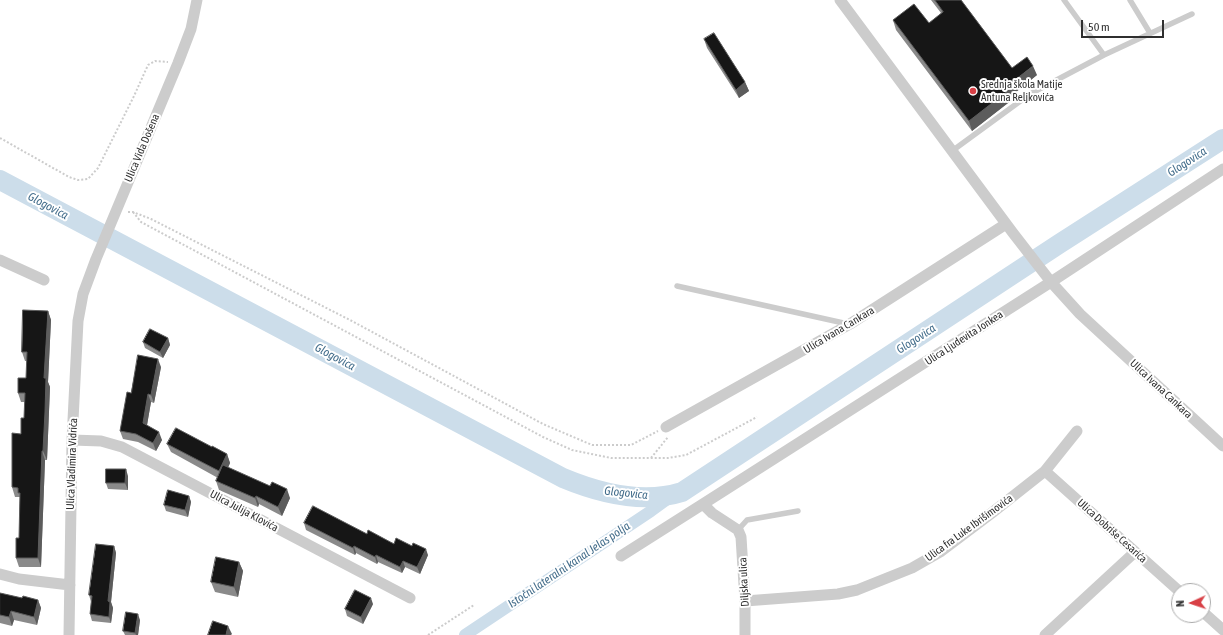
<!DOCTYPE html>
<meta charset="utf-8">
<style>
body{margin:0}
#map{position:relative;width:1223px;height:635px;overflow:hidden;background:#fff;font-family:"Asap Condensed",sans-serif}
canvas{display:block}
.north{position:absolute;left:1171px;top:583px;width:40px;height:40px;box-sizing:border-box;background:#fff;border:1px solid #acacac;border-radius:50%;rotate:267deg;font-size:11px;font-weight:700;line-height:16px;text-align:center;color:#2f2f2f}
.north::after{content:'';display:block;margin:auto;width:14px;height:18px;background:#d84046;clip-path:polygon(50% 0,100% 100%,50% 72%,0 100%)}
.scale{position:absolute;left:1081px;top:20px;width:83px;height:18px;box-sizing:border-box;border:2px solid #2f2f2f;border-top:0;padding-left:5px;font-size:12px;line-height:14px;white-space:nowrap;color:#2f2f2f;-webkit-text-stroke:3px #fff;paint-order:stroke}
</style>
<div id="map">
<canvas width="1223" height="635"></canvas>
<div class="north">N</div>
<div class="scale">50 m</div>
</div>
<script>
const g = document.querySelector('canvas').getContext('2d');
g.lineJoin = 'round';
function strokePath(path, color, width, dash) { g.strokeStyle = color; g.lineWidth = width; g.lineCap = dash ? 'butt' : 'round'; g.setLineDash(dash || []); g.stroke(path); }
function fill(path, color) { g.fillStyle = color; g.fill(path, 'evenodd'); }
function write(font, color, halo, rows, align = 'center') {
  g.font = font + ' "Asap Condensed",sans-serif'; g.lineWidth = 4; g.setLineDash([]); g.textBaseline = 'middle'; g.strokeStyle = halo; g.fillStyle = color; for (const [text, x, y, turn = 0] of rows) {
    g.save(); g.translate(x, y); g.rotate((+turn || 0) * Math.PI / 180); g.textAlign = isNaN(turn) ? turn : align; if (halo) g.strokeText(text, 0, 0); g.fillText(text, 0, 0); g.restore();
  }
}
const canal = new Path2D(`
 M465,635L651,511L673,495`);
const river = new Path2D(`
 M0,180L563,478C599,493 644,504 682,492L1059,244L1223,139`);
const path = new Path2D(`
 M0,138L69,177L78,180L88,179L98,168L134,96L148,65L155,61L168,62
 M128,212H133L151,219L350,320L543,424L592,445H631L658,431
 M133,212L141,222L543,437L572,450L611,458H668L686,455L757,417
 M651,458L668,437
 M428,635L474,605`);
const service = new Path2D(`
 M1064,0L1104,55
 M1130,0L1150,33
 M952,151L1030,94L1104,55L1192,14
 M677,286L848,324
 M738,530L747,520L798,511`);
const minor = new Path2D(`
 M840,0L1013,233L1051,282L1080,314L1223,446
 M0,260L44,280
 M666,427L850,324L1006,224
 M72,440L101,441L122,447L410,598
 M1045,471L1179,591
 M621,556L703,504
 M0,574L19,579L70,585
 M745,601L838,594L857,590L912,568L940,552L993,512L1045,471L1077,431
 M1203,612L1223,630
 M69,635L72,440L78,321L83,294L96,259L178,63L191,29L197,0
 M745,635V601L741,537L738,530L712,513L703,504L1051,282L1223,169
 M1045,635L1135,552`);
const wall = new Path2D(`
 M931,0H961L1012,68L1037,75L1016,92L1017,96L972,131L896,30L893,20L929,23L941,13Z
 M704,39L745,82L749,91L739,98L707,48Z
 M48,311L51,320L48,382L50,387L47,460H45L41,567H19L16,558L19,538L20,497H15L12,487L24,418L25,402H21L18,393L26,378L27,361H25L22,352Z
 M168,338L170,345L163,358L145,348L143,342Z
 M161,367L154,403L151,402L147,425L162,440L156,451L138,442L123,439L120,431L131,393Z
 M167,444L212,447L227,454L230,463L228,468L290,498L282,516L259,504L258,507L219,490L216,481L218,478L171,452Z
 M128,476V490L108,489L106,483Z
 M189,496L191,502L188,517L166,511L164,505Z
 M304,523L367,534L428,555L420,574L405,567L402,573L378,562L377,564L356,553L355,555L306,530Z
 M114,546L116,553L111,602L113,608L111,623L92,621L90,614L91,602L89,595Z
 M239,562L243,571L238,597L215,592L211,582Z
 M0,593L22,598L38,600L41,608L37,625L14,620L12,626L0,623Z
 M373,604L363,624L347,616L345,609Z
 M140,620L138,635H125L123,631Z`);
const shadedWall = new Path2D(`
 M1033,66L1037,75L1016,92L1017,96L972,131L969,121L1011,83Z
 M745,82L749,91L739,98L736,90Z
 M48,311L51,320L48,382L50,387L47,460L43,451L44,378Z
 M168,338L170,345L163,358L160,352Z
 M158,359L161,367L154,403L151,395Z
 M148,394L151,402L146,431L143,423Z
 M159,432L162,440L156,451L153,443Z
 M42,451L45,460L41,567L38,558Z
 M227,454L230,463L222,480L219,471Z
 M126,469L128,476V490L125,483Z
 M287,489L290,498L282,516L278,507Z
 M189,496L191,502L188,517L185,510Z
 M256,496L259,504L258,507L255,498Z
 M114,546L116,553L111,602L113,608L111,623L109,617L108,601Z
 M354,546L356,553L355,555L353,548Z
 M426,549L428,555L420,574L417,567Z
 M376,555L378,562L377,564L375,557Z
 M403,561L405,567L402,573L400,567Z
 M239,562L243,571L238,597L234,587Z
 M371,598L373,604L363,624L361,617Z
 M38,600L41,608L37,625L34,617Z
 M11,611L14,620L12,626L9,617Z
 M138,614L140,620L138,635H136L135,633Z
 M228,626L232,634L231,635H226Z`);
const building = new Path2D(`
 M935,0H961L1012,68L1027,57L1033,66L1011,83L1014,86L969,121L893,20L914,4L929,23L943,12Z
 M714,33L745,82L736,90L704,39Z
 M23,310L48,311L44,378H46L45,412L43,451H42L38,558H16V538H19L20,493H18V488L12,487V433L21,434V418H24L25,393H18V378H26L27,352H22Z
 M150,329L168,338L160,352L143,342Z
 M138,355L158,359L151,395L148,394L143,423L159,432L153,443L136,434L120,431L127,392L131,393Z
 M176,428L212,447V446L227,454L219,471L167,444Z
 M223,465L270,486L272,482L287,489L278,507L256,496L255,498L216,481Z
 M106,469H126L125,483H106Z
 M168,490L189,496L185,510L164,505Z
 M313,506L367,534L368,530L394,544L396,538L412,546L413,543L426,549L417,567L403,561L400,567L376,555L375,557L354,546L353,548L304,523Z
 M96,544L114,546L108,601L110,602L109,617L90,614L92,596L89,595Z
 M216,557L239,562L234,587L211,582Z
 M355,590L371,598L361,617L345,609Z
 M0,593L22,598L23,596L38,600L34,617L11,611L9,617L0,615Z
 M126,612L138,614L135,633L123,631Z
 M213,621L228,626L226,635H208Z`);
const markers = [
 [973,91,4,"#d84046"]
];
const poiNames = [
 ["Srednja škola Matije",981,85],
 ["Antuna Reljkovića",981,98]
];
const streetNames = [
 ["Ulica Vida Došena",142,148,-67],
 ["Ulica Ivana Cankara",839,330,-31],
 ["Ulica Ljudevita Jonkea",964,338,-33],
 ["Ulica Ivana Cankara",1161,389,43],
 ["Ulica Vladimira Vidrića",72,464,-88],
 ["Ulica Julija Klovića",244,511,28],
 ["Ulica fra Luke Ibrišimovića",969,528,-36],
 ["Ulica Dobriše Cesarića",1112,531,42],
 ["Diljska ulica",744,582,-93]
];
const waterNames = [
 ["Glogovica",1187,162,-33],
 ["Glogovica",48,206,28],
 ["Glogovica",916,339,-33],
 ["Glogovica",335,357,28],
 ["Glogovica",626,493,6],
 ["Istočni lateralni kanal Jelas polja",569,565,-34]
];
strokePath(canal, '#ccddea', 12);
strokePath(river, '#ccddea', 20);
strokePath(path, '#ccc', 2, [2, 2]);
strokePath(service, '#ccc', 5.5);
strokePath(minor, '#ccc', 11);
fill(wall, '#8a8a8a');
fill(shadedWall, '#5c5c5c');
fill(building, '#161616');
strokePath(building, '#5c5c5c', 1);
for (const [x, y, r, color] of markers) { const dot = new Path2D(); dot.arc(x, y, r, 0, 2 * Math.PI); g.fillStyle = color; g.fill(dot); strokePath(dot, '#fff', 1.5); }
write('11px', '#2f2f2f', '#fff', poiNames, 'left');
write('11px', '#2f2f2f', '#fff', streetNames);
write('italic 12px', '#436d8b', '#fff', waterNames);
</script>
